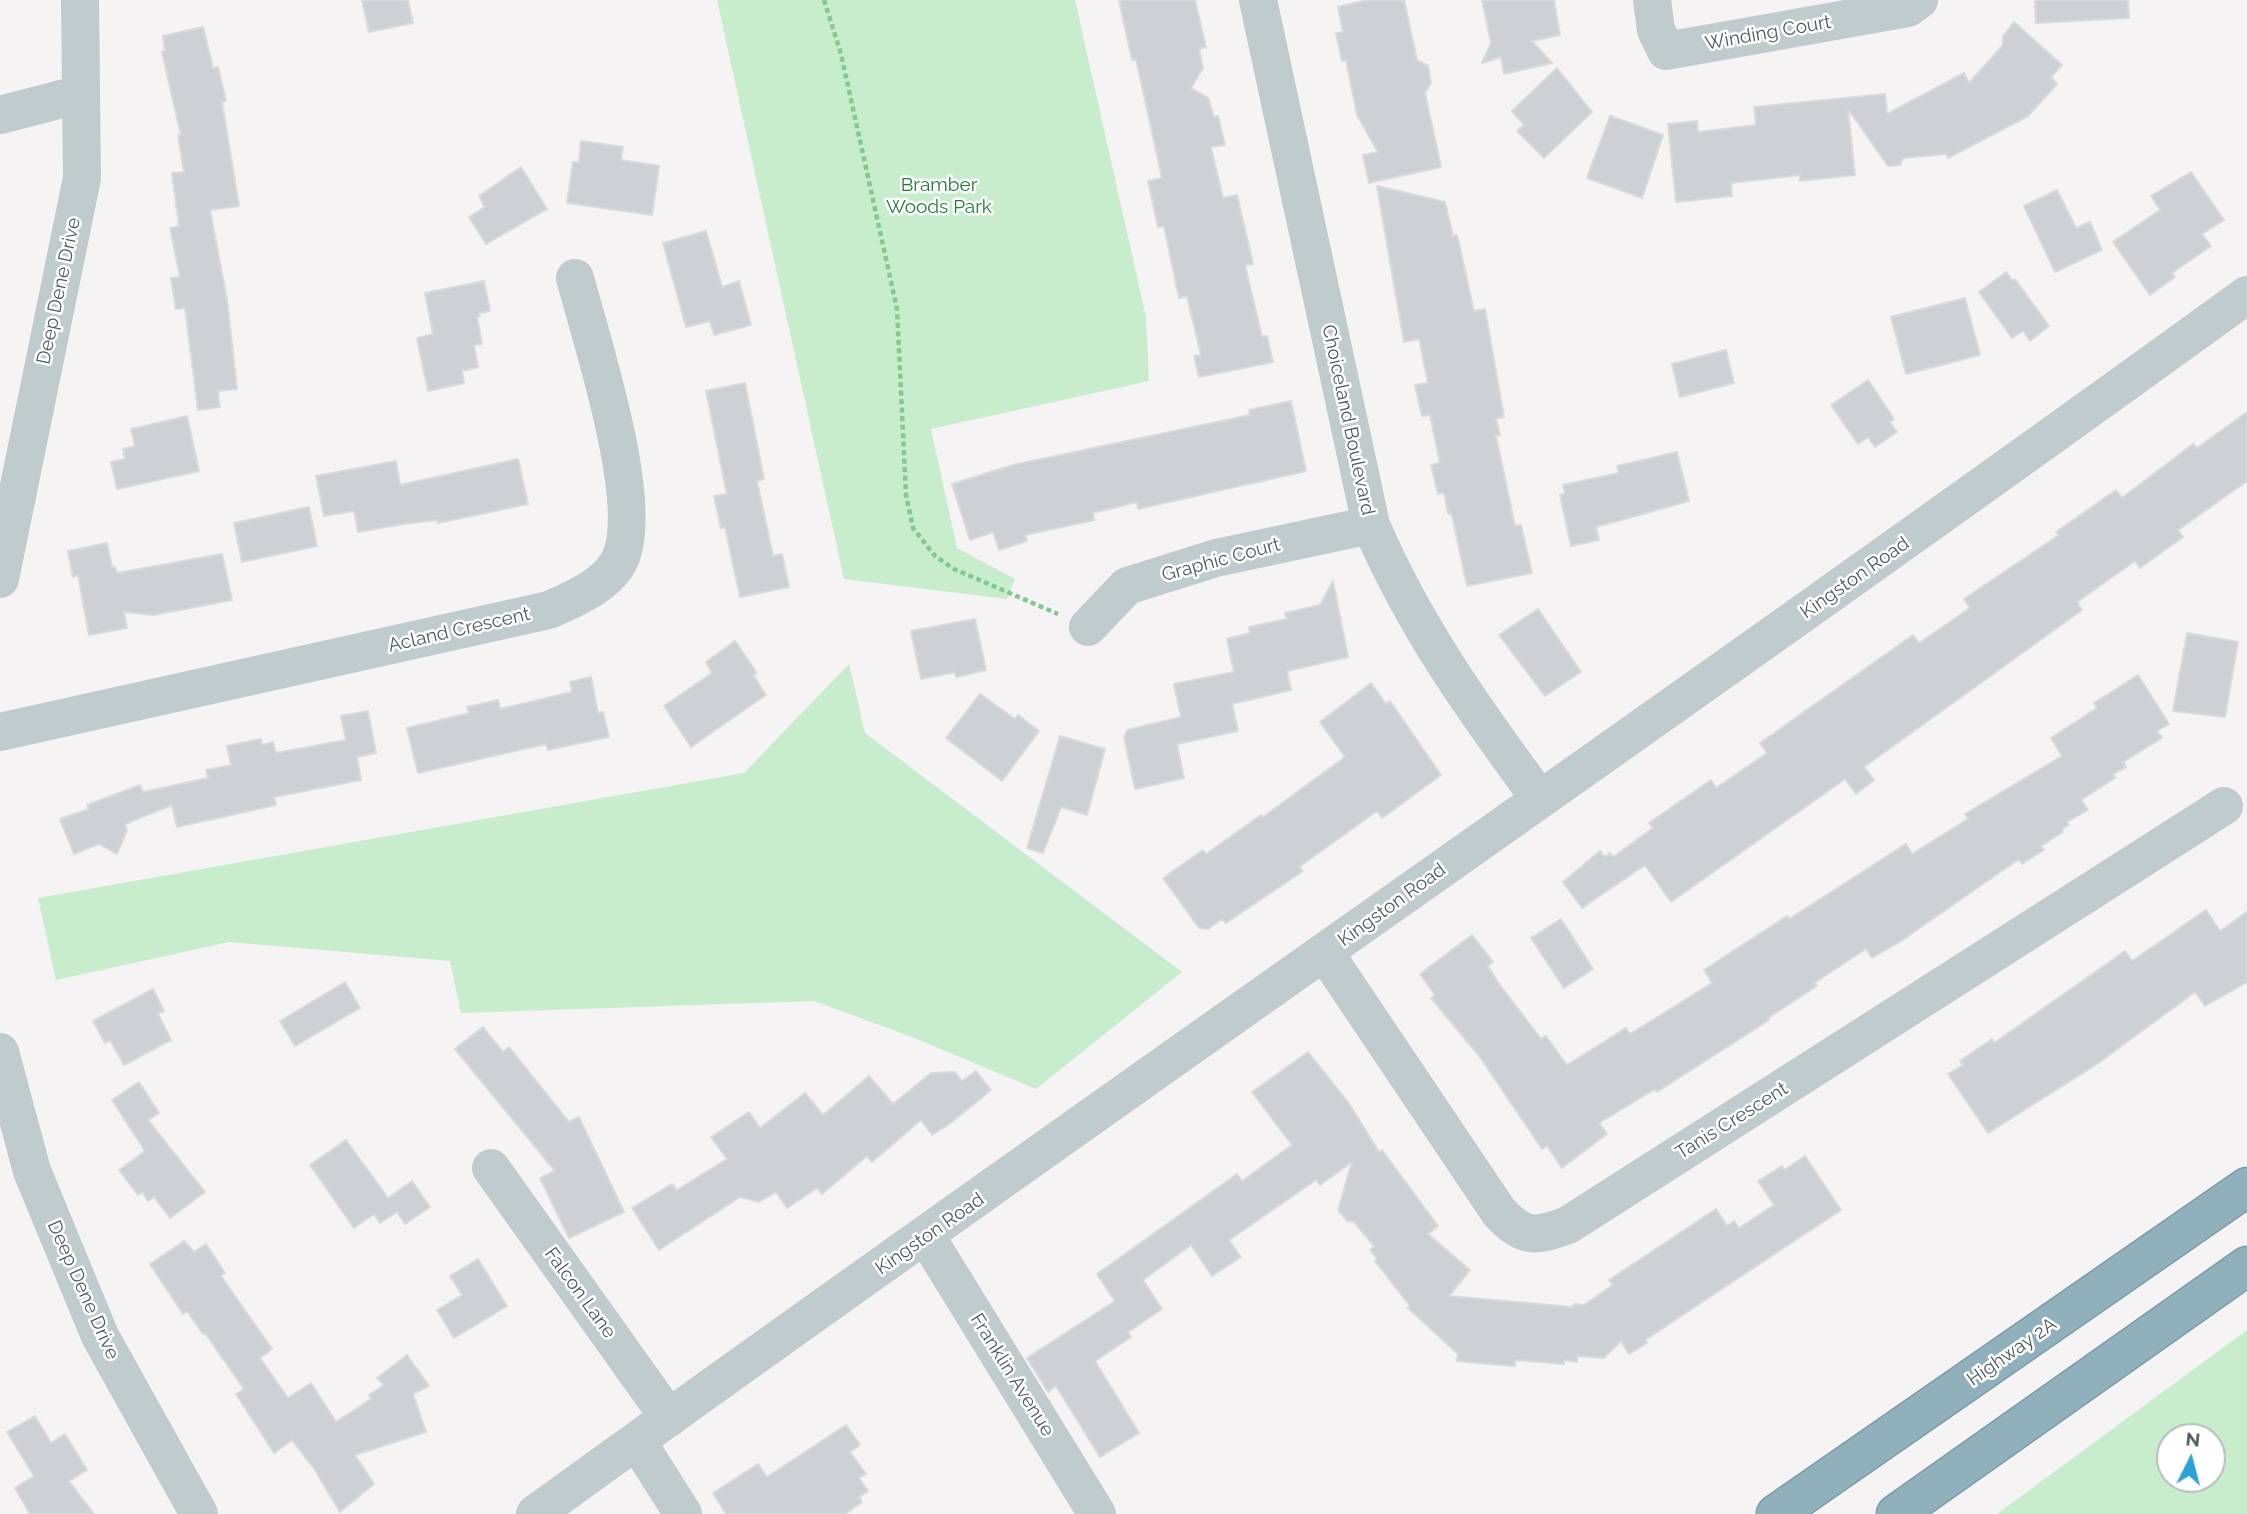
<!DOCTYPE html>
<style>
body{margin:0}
#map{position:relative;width:2247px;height:1514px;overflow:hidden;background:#f5f3f4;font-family:Raleway,sans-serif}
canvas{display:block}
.north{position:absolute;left:2156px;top:1423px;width:70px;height:70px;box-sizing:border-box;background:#fff;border:2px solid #b7bdbf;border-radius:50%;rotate:6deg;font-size:19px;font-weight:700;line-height:28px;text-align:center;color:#4c5b5f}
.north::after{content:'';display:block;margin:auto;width:24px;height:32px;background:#2ca2d6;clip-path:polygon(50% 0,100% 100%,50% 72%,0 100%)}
</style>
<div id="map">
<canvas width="2247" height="1514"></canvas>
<div class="north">N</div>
</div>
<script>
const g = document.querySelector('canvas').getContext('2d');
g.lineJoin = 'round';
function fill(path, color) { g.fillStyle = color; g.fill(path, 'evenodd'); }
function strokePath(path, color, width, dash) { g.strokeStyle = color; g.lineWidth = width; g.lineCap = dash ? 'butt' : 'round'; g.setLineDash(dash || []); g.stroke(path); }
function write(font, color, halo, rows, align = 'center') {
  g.font = font + ' Raleway,sans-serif'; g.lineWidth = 5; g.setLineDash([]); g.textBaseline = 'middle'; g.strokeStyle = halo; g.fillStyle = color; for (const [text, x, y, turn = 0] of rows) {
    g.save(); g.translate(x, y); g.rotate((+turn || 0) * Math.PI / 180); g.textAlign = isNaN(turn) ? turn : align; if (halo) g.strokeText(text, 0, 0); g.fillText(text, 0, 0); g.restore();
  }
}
const green = new Path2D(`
 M717,0H1075L1146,317L1149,381L931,429L957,548L1015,579L1007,599L844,579Z
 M849,664L865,733L1182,972L1036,1089L912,1037L814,1001L461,1013L450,961L229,942L56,980L38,898L744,773Z
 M2247,1330V1514H1997ZM2170,1437H2212V1479H2170Z`);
const building = new Path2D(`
 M362,0H408L413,23L369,32Z
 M1119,0H1195L1206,47L1199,49L1203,68L1191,88L1208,98L1214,117L1218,116L1225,145L1211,147L1223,198L1237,195L1253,264L1245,265L1262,337L1267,336L1273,362L1199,377L1194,356L1201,355L1191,313L1187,296L1179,298L1164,226L1158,227L1148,181L1162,178L1136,59L1132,60Z
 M1367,0H1404L1417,60L1428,66L1431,83L1425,93L1441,167L1369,183L1363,155L1378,152L1357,115L1346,60L1342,61L1336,33L1343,32L1338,7Z
 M1482,0H1554L1560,35L1532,41L1552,63L1504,74L1501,57L1482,63L1491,43Z
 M2035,0H2128L2129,18L2036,23Z
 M2014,22L2062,65L2051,77L2057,84L2028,116L1948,158L1946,154L1903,158L1900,165L1888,166L1848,109L1855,175L1800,181V175L1731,183L1732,196L1676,202L1668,124L1697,121L1698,132L1756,125L1754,107L1885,94L1887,114L1964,73L1969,83L2003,45V36Z
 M203,27L213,68L218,67L226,101L222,102L239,206L210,210L227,300L237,389L218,391L220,407L198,410L185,308L176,309L171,278L180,277L170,228L179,226L172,173L184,172L178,135H181L162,52L165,51L163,36Z
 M1557,68L1592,112L1544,158L1517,131L1524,125L1512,111Z
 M1610,116L1663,135L1642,198L1587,178Z
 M581,141L623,147L621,160L659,166L652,215L567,203L573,162H579Z
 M521,167L547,209L486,244L469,217L485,207L479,196Z
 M2191,172L2224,220L2202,234L2211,246L2172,273L2175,277L2150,295L2113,242L2160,210L2151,196Z
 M1377,186L1445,202L1453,236L1457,235L1474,311L1485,309L1504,417L1496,419L1500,435L1496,436L1515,526L1521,525L1532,573L1467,586L1452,515L1448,513L1444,493L1438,494L1431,465L1440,463L1430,415L1422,416L1415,385L1428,383L1419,339L1404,342Z
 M2057,190L2076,228L2090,222L2102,250L2055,272L2024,206Z
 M706,231L722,287L739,281L751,325L714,335L710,321L686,327L663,243Z
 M2006,272L2013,281L2015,279L2049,326L2030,341L2023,331L2012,338L1979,292Z
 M484,281L490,311L479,313L480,316L477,317L482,344L474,345L478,367L462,371L464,383L428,391L417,338L433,334L425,293Z
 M1965,298L1980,355L1906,374L1891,317Z
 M1726,350L1734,383L1680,397L1672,364Z
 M1868,380L1894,419L1890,422L1897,432L1875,447L1868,437L1858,444L1831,405Z
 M745,383L764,479L757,481L773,556L782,554L789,587L740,597L725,527L721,528L714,496L727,494L706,391Z
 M1291,401L1306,471L1138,509L1137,502L1093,513L1094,520L1025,535L1027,541L999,550L993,532L970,540L952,484L1013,465L1250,415L1249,410Z
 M2247,412V481L2178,530L2183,537L2140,568L2135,561L2077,602L2082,610L1864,767L1874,780L1856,794L1845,779L1671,902L1645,865L1582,908L1563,882L1600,851L1605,857L1610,853L1613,857L1653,828L1649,823L1711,780L1716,788L1767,753L1760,743L1913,635L1919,643L1970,608L1964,599L2059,535L2056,532L2116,490L2122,498L2193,444L2197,448Z
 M187,416L199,471L117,489L111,462L125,459L123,449L135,446L131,429Z
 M1677,452L1689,501L1596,527L1599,540L1571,546L1560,495L1565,494L1563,485L1619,473L1617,466Z
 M518,459L528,504L438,523L437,520L403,524L358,532L354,511L324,516L316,476L396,461L400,485Z
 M309,507L317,546L242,562L234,523Z
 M107,543L112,567H115L117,573L222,554L232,600L154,615L124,612L127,628L89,635L78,575L73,577L68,551Z
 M1333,581L1348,657L1287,671L1291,690L1232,704L1238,731L1177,744L1184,778L1135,789L1124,737L1127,730L1181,717L1174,684L1234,672L1227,639L1250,633L1249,627L1287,619L1285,613L1320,605Z
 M1538,609L1581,672L1545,696L1499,635Z
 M975,619L986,670L956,677L955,672L921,679L911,631Z
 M2187,633L2238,642L2225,717L2173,711Z
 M735,641L757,673L753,675L766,695L691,747L664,706L712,673L706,662Z
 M2138,675L2169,724L2157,731L2162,738L2123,762L2126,767L2113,774L2115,778L2081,800L2088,810L2067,822L2069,825L2062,829L2063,832L2041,846L2044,850L2022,864L2019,859L1901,941L1872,958L1866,949L1814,983L1817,986L1768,1018L1769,1020L1657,1092L1655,1089L1599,1123L1607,1134L1562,1168L1547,1146L1542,1149L1480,1057L1431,998L1435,995L1420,974L1472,935L1493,962L1488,966L1497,981L1541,1039L1546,1036L1567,1065L1626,1028L1630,1034L1712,983L1704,970L1787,916L1789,919L1906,844L1912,854L1968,819L1965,814L2062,756L2051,738L2097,708L2094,703Z
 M591,677L598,713L603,712L609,737L548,750L546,744L418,773L407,728L469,713L467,707L498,700L500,709L572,692L570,682Z
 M1371,683L1386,704L1390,701L1441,775L1382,818L1377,811L1299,867L1303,871L1226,923L1222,919L1208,929L1199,928L1163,878L1203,850L1206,854L1261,815L1263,817L1345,757L1320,722Z
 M980,694L1015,719L1018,715L1039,731L1002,781L946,738Z
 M368,711L376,753L357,757L361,780L274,797L276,805L177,827L172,805L125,824L127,830L117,854L99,844L74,854L60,819L89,809L87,805L140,785L143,792L208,778L206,770L231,765L227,746L261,739L262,745L273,742L276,753L346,740L341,716Z
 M1060,736L1105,749L1087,815L1061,807L1043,853L1027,848Z
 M2206,910L2220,931L2247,912V982L2205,1006L2195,992L2097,1064L1988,1133L1948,1074L1963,1065L1960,1061L1992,1039L1994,1043L2125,951L2132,961Z
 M1561,919L1593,969L1564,988L1531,938Z
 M345,982L360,1008L295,1046L280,1021Z
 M153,989L164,1011L158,1014L171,1040L124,1065L110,1040L105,1043L93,1021Z
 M483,1027L503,1052L509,1047L569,1122L579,1117L624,1212L569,1238L540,1178L555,1171L455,1049Z
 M1308,1052L1348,1102L1379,1152L1382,1150L1438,1226L1428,1234L1470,1270L1449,1296L1573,1307L1574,1304L1584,1305L1613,1285L1609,1280L1716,1209L1727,1226L1734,1221L1739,1228L1774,1205L1758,1181L1782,1166L1784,1170L1805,1156L1841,1210L1645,1340L1647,1343L1629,1354L1621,1341L1604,1358L1577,1356V1362L1564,1360V1364L1515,1360V1366L1488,1364L1457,1361L1458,1354L1408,1308L1410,1306L1375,1261L1377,1259L1370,1250L1374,1246L1354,1222L1347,1221L1338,1210L1352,1162L1320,1185L1316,1180L1229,1240L1241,1257L1212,1276L1191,1245L1143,1280L1162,1309L1128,1332L1131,1337L1095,1361L1139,1433L1100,1457L1056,1386L1048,1392L1027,1358L1115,1301L1097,1274L1237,1174L1242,1181L1292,1145L1252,1092Z
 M976,1071L991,1090L952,1122L932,1135L921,1120L872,1162L867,1156L822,1194L817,1188L787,1208L776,1192L759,1202L740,1197L659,1250L632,1208L672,1184L677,1190L727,1159L711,1137L749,1112L760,1128L805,1093L823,1115L869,1076L893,1104L931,1073L955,1072L962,1081Z
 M139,1082L159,1113L148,1120L205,1192L170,1218L154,1197L148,1201L142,1192L138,1195L119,1170L145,1151L112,1100Z
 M346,1140L388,1198L412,1181L430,1207L405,1224L397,1212L380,1223L374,1214L354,1228L310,1165Z
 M184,1241L194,1252L206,1244L225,1273L221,1276L272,1349L260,1358L288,1398L311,1383L336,1422L371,1399L369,1395L384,1385L377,1378L407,1355L429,1386L413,1394L426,1432L355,1455L374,1484L340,1512L315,1470L292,1440L274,1453L236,1394L244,1389L205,1333L203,1334L187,1311L183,1314L150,1264Z
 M478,1259L507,1306L454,1338L437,1310L462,1295L450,1276Z
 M35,1416L51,1443L65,1434L87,1470L69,1481L94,1514H30L15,1488L34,1476L7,1432Z
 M846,1425L860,1445L850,1452L866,1474L859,1478L868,1491L859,1497L862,1502L845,1514H726L713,1493L758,1464L767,1477Z`);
const path = new Path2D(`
 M824,0L841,54L897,309L906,495L913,528L935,556L954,569L1058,614`);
const minor = new Path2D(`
 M1258,0L1371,525C1414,626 1475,711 1540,799
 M1652,0L1656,30L1666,51L1908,8L1919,0
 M0,115L81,94
 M0,579L82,178L80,0
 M1088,627L1127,586L1216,558L1371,525
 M0,732L549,610C573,599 606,586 619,561C647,507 591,339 575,278
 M1325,953L1499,1212C1524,1239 1535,1237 1568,1225L2224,806
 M0,1052L32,1171L100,1336L199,1514
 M491,1168L669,1418
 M926,1236L1097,1514
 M637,1441L683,1514
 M535,1514C1103,1103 1680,706 2247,295`);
const highway = new Path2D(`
 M1776,1514L2247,1187
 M1896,1514L2247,1266`);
const streetNames = [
 ["Winding Court",1768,33,-10],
 ["Deep Dene Drive",59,291,-78],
 ["Choiceland Boulevard",1348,420,78],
 ["Graphic Court",1221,560,-15],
 ["Kingston Road",1855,578,-35],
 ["Acland Crescent",459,630,-13],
 ["Kingston Road",1392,905,-36],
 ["Tanis Crescent",1732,1121,-32],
 ["Kingston Road",930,1234,-35],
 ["Deep Dene Drive",83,1290,66],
 ["Falcon Lane",580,1293,54],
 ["Highway 2A",2012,1352,-35],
 ["Franklin Avenue",1012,1375,58]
];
const parkNames = [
 ["Bramber",939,185],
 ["Woods Park",939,207]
];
fill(green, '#c7edcc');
fill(building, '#cdd1d4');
strokePath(building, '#d8dbdd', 2);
strokePath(highway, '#7b9ca8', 41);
strokePath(path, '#82c893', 4.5, [5, 3.5]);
strokePath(minor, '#c0cbce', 38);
strokePath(highway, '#90b1bc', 38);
write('19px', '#4c5b5f', '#fff', streetNames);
write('19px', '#217c37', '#fff', parkNames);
</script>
